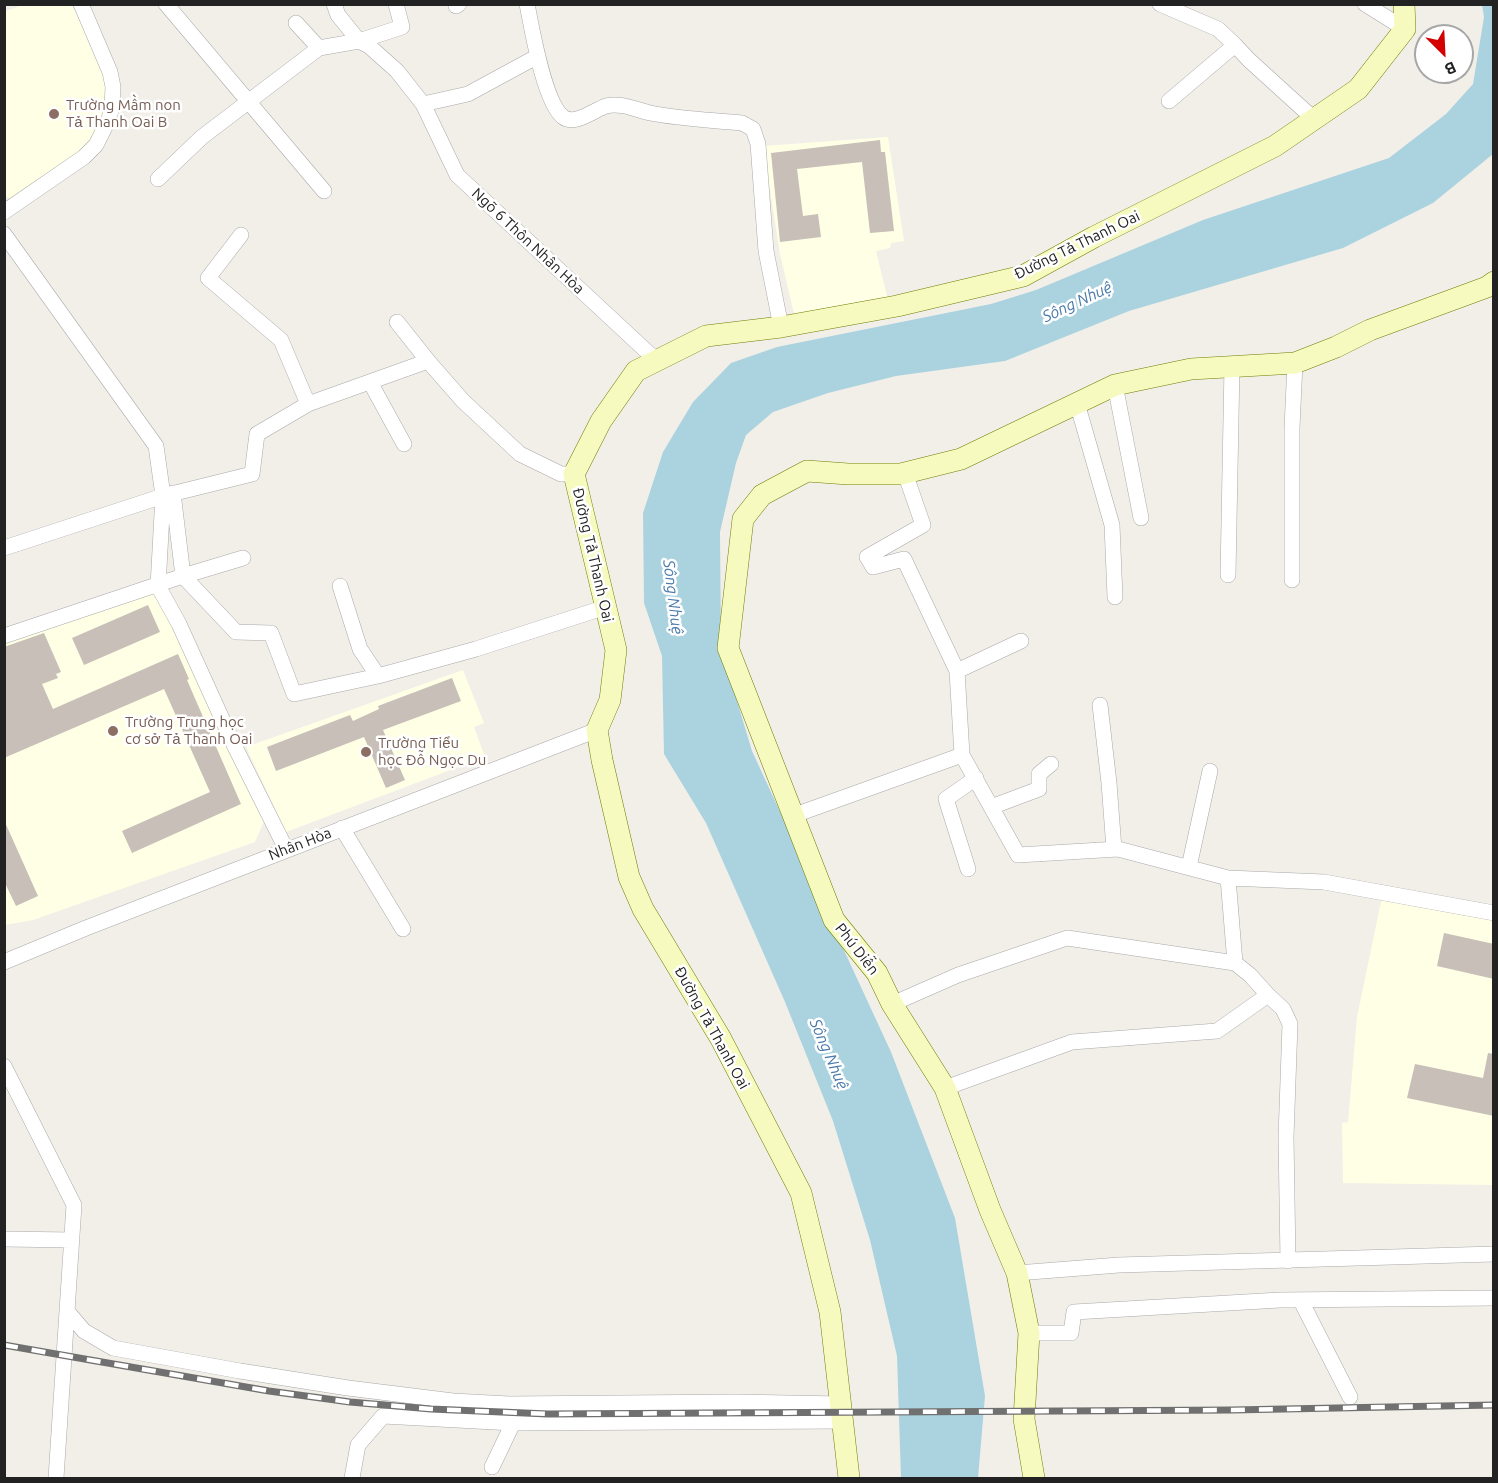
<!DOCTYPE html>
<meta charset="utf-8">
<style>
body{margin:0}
#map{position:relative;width:1498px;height:1483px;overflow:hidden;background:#f2efe9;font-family:Ubuntu,sans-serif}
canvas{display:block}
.frame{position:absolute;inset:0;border:6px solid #222;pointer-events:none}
.north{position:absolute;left:1414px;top:24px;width:60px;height:60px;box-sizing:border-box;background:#fff;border:2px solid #a7a7a7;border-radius:50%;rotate:156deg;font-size:16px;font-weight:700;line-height:24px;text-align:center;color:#222}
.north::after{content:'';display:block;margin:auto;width:21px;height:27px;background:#d40000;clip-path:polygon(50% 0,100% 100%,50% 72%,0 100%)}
</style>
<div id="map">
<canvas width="1498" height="1483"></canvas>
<div class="frame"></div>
<div class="north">B</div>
</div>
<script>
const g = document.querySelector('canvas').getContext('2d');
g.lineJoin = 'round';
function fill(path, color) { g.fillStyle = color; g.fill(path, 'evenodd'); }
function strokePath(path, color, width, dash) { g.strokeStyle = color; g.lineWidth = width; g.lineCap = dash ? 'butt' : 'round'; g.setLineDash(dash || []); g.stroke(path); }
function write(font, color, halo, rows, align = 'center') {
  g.font = font + ' Ubuntu,sans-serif'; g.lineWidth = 5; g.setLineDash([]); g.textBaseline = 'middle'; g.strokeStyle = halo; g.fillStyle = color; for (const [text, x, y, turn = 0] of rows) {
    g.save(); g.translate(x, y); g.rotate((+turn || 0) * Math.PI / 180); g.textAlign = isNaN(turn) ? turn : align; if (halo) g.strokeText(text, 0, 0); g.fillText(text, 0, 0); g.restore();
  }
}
const education = new Path2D(`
 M22,5H72L106,73L108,98L99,130L79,154L14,199L5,197L4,12Z
 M888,137L904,241L891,243L890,248L876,251L888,300L794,314L780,254L763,146Z
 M151,592L159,596L264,821L255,842L33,920L5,925V641Z
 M463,670L484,723L474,727L485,757L286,832L246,747Z
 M1382,897L1493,921V1185L1343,1183L1342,1123L1348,1122L1357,1017Z`);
const water = new Path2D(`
 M1482,5H1493V154L1433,203L1343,248L1129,311L1005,361L896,376L828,393L773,412L746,435L736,463L720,532L721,648L752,751L891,1052L955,1218L985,1396L978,1478H901L897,1356L870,1240L833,1121L785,1002L706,823L664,754L662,656L644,603L643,513L663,452L693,402L731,363L777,347L991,304L1036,290L1203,220L1389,158L1446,114L1473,84L1484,17Z`);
const building = new Path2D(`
 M880,140L881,152H885L894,231L870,233L862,162L797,169L803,216L818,214L821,237L780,242L771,153Z
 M148,605L160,632L84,665L72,638Z
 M44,633L61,672L56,674L58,678L42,684L53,709L178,654L189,679L187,680L241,804L132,853L122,831L210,792L164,689L4,758V647Z
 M452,678L461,701L383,730L405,780L386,788L364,737L276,771L267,747L350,715L353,721L379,709L378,706Z
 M4,820L38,896L16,906L4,881Z
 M1444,933L1494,944V979L1437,966Z
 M1488,1053L1494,1054V1116L1407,1098L1415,1064L1483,1078Z`);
const street = new Path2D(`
 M166,4L324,191
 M334,4L338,15L359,41L369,46L397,71L423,104L457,175L657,361
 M527,4C532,29 544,102 563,117C575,126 594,110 606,106C620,102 637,110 650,113C680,119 712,120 742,123L753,129L758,144L766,251L781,327
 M1160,4L1218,29L1235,45L1249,60L1315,120
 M1365,4L1405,29
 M456,6L459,4
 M296,23L319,48
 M1169,101L1235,45
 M423,104L468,94L538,56
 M158,179L202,137L319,48L359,41L402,27L396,4
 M4,212L84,157L96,145L109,119L112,106L113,87L110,72L81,4
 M4,234L156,446L163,496L158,586L179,624L234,745L286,849
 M241,235L208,278L281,340L308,404
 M397,322L428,361L463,401L520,454L561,474H574
 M370,382L404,444
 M1115,385L1141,518
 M1077,403L1112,525L1115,597
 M905,473L923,525L867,557L873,567L904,559L957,671L962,755
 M173,493L183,576L236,632L271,633L294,694L378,676L476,649L606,607
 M4,548L163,496L252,474L257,434L308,404L428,361
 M1228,575L1232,366
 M1292,580V428L1295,363
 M340,586L360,649L378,676
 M4,636L183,576L243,558
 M957,671L1021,641
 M1100,705L1109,783L1114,849
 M991,807L1039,789V774L1051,764
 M792,816L962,755L1018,855L1118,849L1228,878L1324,882L1494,913
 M342,828L403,929
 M1189,867L1210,771
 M968,869L946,799L976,778
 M1228,878L1235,963
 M4,962L86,928L597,730
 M1268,995L1283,1009L1290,1024L1286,1137L1288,1261
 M892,1004L958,975L1067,938L1235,963L1250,975L1268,995L1217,1031L1072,1042L945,1088
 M4,1066L74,1205L56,1478
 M4,1239L72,1240
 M1017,1273L1119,1265L1494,1254
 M1301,1301L1350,1397
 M67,1311L84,1331L113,1348L240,1371L348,1388L453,1401L509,1404L736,1402L840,1404
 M1029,1333H1071L1074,1312L1280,1300L1494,1298
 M492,1467L513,1423
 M352,1478L358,1445L383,1416L513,1423L842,1421`);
const secondary = new Path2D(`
 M849,1478L830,1312L801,1193L721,1039L643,909L629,877L602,760L597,730L610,700L616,650L574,474L601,421L636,371L706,336L781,327L897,306L1023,276L1094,237L1275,146L1358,89L1405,29L1404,4
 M1034,1478L1024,1419L1029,1333L1017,1273L990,1210L945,1088L892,1004L877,973L834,920L728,648L743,519L762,495L807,471L848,474H901L961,459L1115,385L1191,369L1295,363L1336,347L1370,330L1487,287L1494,282`);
const rail = new Path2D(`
 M4,1345L269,1391L350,1402L431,1409L548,1414L1232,1410L1494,1405`);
const markers = [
 [54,114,6,"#8d6e63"],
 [113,731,6,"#8d6e63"],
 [366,752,6,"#8d6e63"]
];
const educationNames = [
 ["Trường Mầm non",66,105],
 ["Tả Thanh Oai B",66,122],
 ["Trường Trung học",125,722],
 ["cơ sở Tả Thanh Oai",125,739],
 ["Trường Tiểu",378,743],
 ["học Đỗ Ngọc Du",378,760]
];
const streetNames = [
 ["Ngõ 6 Thôn Nhân Hòa",528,241,43],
 ["Đường Tả Thanh Oai",1077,245,-26],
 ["Đường Tả Thanh Oai",593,555,77],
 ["Nhân Hòa",300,844,-21],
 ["Phú Diễn",857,949,52],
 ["Đường Tả Thanh Oai",712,1028,61]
];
const waterNames = [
 ["Sông Nhuệ",1077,302,-25],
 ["Sông Nhuệ",673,597,83],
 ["Sông Nhuệ",829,1054,67]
];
fill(education, '#ffffe5');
fill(water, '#aad3df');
fill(building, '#c7bfb8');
strokePath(street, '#a9a9a9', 16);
strokePath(secondary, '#707d05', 22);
strokePath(street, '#fff', 15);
strokePath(secondary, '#f7fabf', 21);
strokePath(rail, '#707070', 7);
strokePath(rail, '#fff', 4.5, [14]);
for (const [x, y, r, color] of markers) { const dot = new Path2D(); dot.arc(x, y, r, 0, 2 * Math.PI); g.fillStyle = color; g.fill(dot); strokePath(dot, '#fff', 2); }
write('15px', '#785e54', '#fff', educationNames, 'left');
write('15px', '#222', '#fff', streetNames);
write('italic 16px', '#4a7aab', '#fff', waterNames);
</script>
